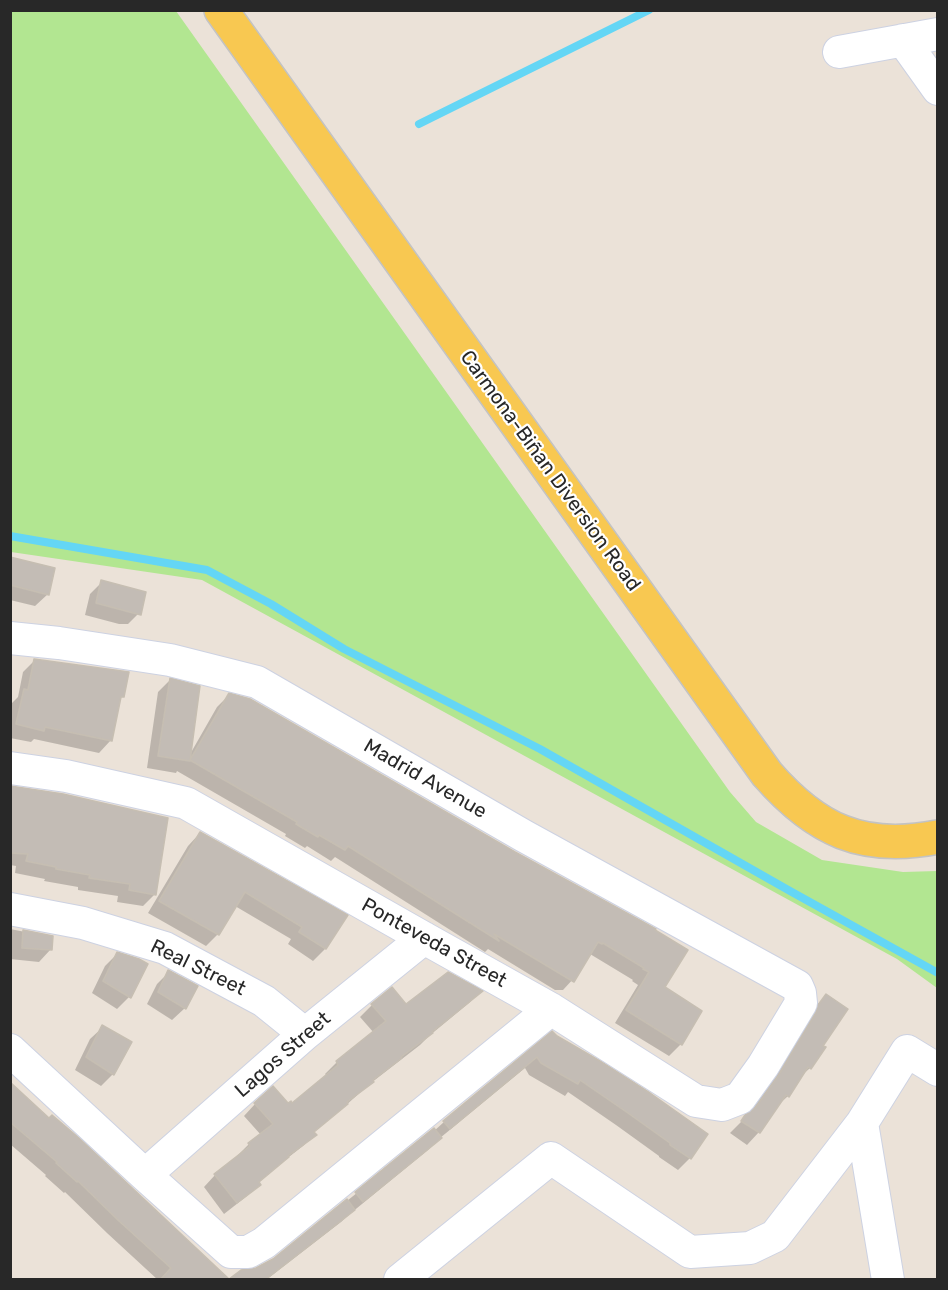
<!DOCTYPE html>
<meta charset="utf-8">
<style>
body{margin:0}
#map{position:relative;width:948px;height:1290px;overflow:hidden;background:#ebe2d8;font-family:Rubik,sans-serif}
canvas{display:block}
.frame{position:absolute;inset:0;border:12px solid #282828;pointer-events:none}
</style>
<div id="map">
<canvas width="948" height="1290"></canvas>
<div class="frame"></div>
</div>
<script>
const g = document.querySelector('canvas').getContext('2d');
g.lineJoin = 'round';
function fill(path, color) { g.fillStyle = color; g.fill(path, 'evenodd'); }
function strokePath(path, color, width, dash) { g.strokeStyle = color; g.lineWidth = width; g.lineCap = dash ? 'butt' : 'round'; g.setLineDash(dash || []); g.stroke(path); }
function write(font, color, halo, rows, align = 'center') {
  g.font = font + ' Rubik,sans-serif'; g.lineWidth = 4.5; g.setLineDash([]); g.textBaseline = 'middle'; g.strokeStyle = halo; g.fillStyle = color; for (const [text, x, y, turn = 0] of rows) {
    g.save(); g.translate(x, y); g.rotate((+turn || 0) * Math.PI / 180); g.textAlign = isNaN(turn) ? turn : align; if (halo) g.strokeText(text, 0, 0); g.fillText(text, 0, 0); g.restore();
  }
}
const green = new Path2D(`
 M10,11H176L730,792L756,822L822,860L903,872L937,871V988L897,959L202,580L11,552Z`);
const shadow = new Path2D(`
 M10,556L11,559L48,594L35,606L10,600Z
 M102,582L140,612L128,624H119L85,615L90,594Z
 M35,660L122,696L119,699L111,740L99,753L34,739L31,742L10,738V709L12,703L18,697L23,672Z
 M170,680L189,756L217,707L229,695L654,930L663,988L681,1044L669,1056L615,1023L638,985L632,981L633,980L590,954L575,977L563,990H555L488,949L485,952L335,857L331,861L307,846L305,848L285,836L286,834L177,771L176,773L147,768L158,692Z
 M10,788L155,894L143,906L117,902L118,896L78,890V887L44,881L45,879L15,873L16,866L10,865Z
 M200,833L346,916L325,949L313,961L288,944L291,939L235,906L218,934L206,946L148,913L188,846Z
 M10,929L51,937V949L39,962L10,959Z
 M117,954L146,965L129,997L117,1009L92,993L105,966Z
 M169,972L185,1008L172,1020L147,1004L157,984Z
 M392,989L406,1006L480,992L469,1003L429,1036L420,1045L371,1083L336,1114L335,1113L308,1136L315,1135L303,1146L285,1160L258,1183L259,1185L247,1196L224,1214L204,1187L215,1175L238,1157L237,1156L249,1144L261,1135L244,1116L255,1104L292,1105L327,1076L325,1074L337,1062L374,1033L360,1017L372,1005Z
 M826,996L821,1046L823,1048L810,1068L798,1079L788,1096L775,1108L759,1132L747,1145L730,1133L748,1115L766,1090L805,1026L814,1008Z
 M103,1027L130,1042L113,1074L101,1086L75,1070L90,1039Z
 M552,1033L690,1158L678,1170L659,1157V1156L616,1125L568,1092L565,1096L529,1075L525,1068L440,1138L428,1150L351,1213L341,1222L266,1280H254L276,1258L434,1131L444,1122Z
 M10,1093L227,1280H158L107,1233L65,1192L64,1193L45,1176L46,1175L10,1144Z`);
const stream = new Path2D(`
 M419,124L649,10
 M10,536L207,570L271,604L344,649L540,749L790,891L938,973`);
const building = new Path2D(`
 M10,557L55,568L49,595L10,585Z
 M101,580L146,592L141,615L96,603Z
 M34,659L129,672L124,697H121L112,741L45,727L44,731L16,724L24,689L28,690Z
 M170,678L200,686L190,761L158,756Z
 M229,693L250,699L515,852L656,929L655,930L688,950L665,987L702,1011L682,1045L626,1010L649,972L643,969L644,968L603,943L602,944L598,942L574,982L494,934L499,941L348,846L345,850L319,835L318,837L296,824L297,822L190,760Z
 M10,786L63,794L168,818L156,895L129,890L130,884L89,878L90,875L56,869V867L26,861L28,854L10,853Z
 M200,832L348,915L326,949L299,932L302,927L245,892L219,935L159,901Z
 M23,930L53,936L52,950L22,948Z
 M117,952L139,959L148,964L131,998L103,981Z
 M168,970L198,986L186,1009L158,992Z
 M448,972L483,991L432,1032L433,1033L401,1057L402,1058L373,1080L374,1082L347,1102L348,1104L314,1132L317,1135L288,1156L289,1157L259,1182L261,1185L237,1203L214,1174L250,1146L248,1143L273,1124L254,1103L273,1086L288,1103L291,1101L292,1103L338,1065L336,1061L386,1021L371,1004L392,987L406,1004Z
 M826,994L848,1009L823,1046L826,1047L811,1069L808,1067L789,1097L786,1095L760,1133L741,1121L745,1115L755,1108L778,1076L816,1012L818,1005Z
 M102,1025L132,1042L114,1075L86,1057Z
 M552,1031L557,1036L600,1061L650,1093L708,1134L691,1159L670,1145V1143L628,1113L580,1080L578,1084L541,1063L537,1057L450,1129L443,1121Z
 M10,1082L49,1118L52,1115L79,1138L229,1279L241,1270L256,1268L273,1259L347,1199L355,1210L265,1280H160L171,1268L119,1221L78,1181L77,1182L56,1163L57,1162L10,1122Z
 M434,1128L442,1138L363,1202L355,1192Z`);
const minor = new Path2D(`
 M903,40L938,89
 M839,52L938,34
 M10,638L59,643L170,660L257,682L524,836L797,986L800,993L801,1003L763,1066L740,1098L722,1105L696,1101L551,1009L424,938L186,803L66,776L10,768
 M10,909L83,923L165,948L264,1001L305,1034
 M10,1050L145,1175L231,1252H248L264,1243L551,1009
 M862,1123L888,1280
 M145,1175L305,1034L424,938
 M400,1280L551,1158L690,1252L750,1248L775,1236L862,1123L907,1051L938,1070`);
const major = new Path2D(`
 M221,10L767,774C816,830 862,852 938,837`);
const streetNames = [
 ["Carmona-Biñan Diversion Road",550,471,54],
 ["Madrid Avenue",425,779,30],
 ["Ponteveda Street",434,943,29],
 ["Real Street",198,968,26],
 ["Lagos Street",283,1055,-41]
];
fill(green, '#b2e691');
fill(shadow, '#0003');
strokePath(stream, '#64d6f5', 8);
fill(building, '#c3bcb5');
strokePath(building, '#c6beb2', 1.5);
strokePath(minor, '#cdd2e2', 34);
strokePath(major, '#c3c3c3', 36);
strokePath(minor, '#fff', 32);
strokePath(major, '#f8c851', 33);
write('20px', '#282828', '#fff', streetNames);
</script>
